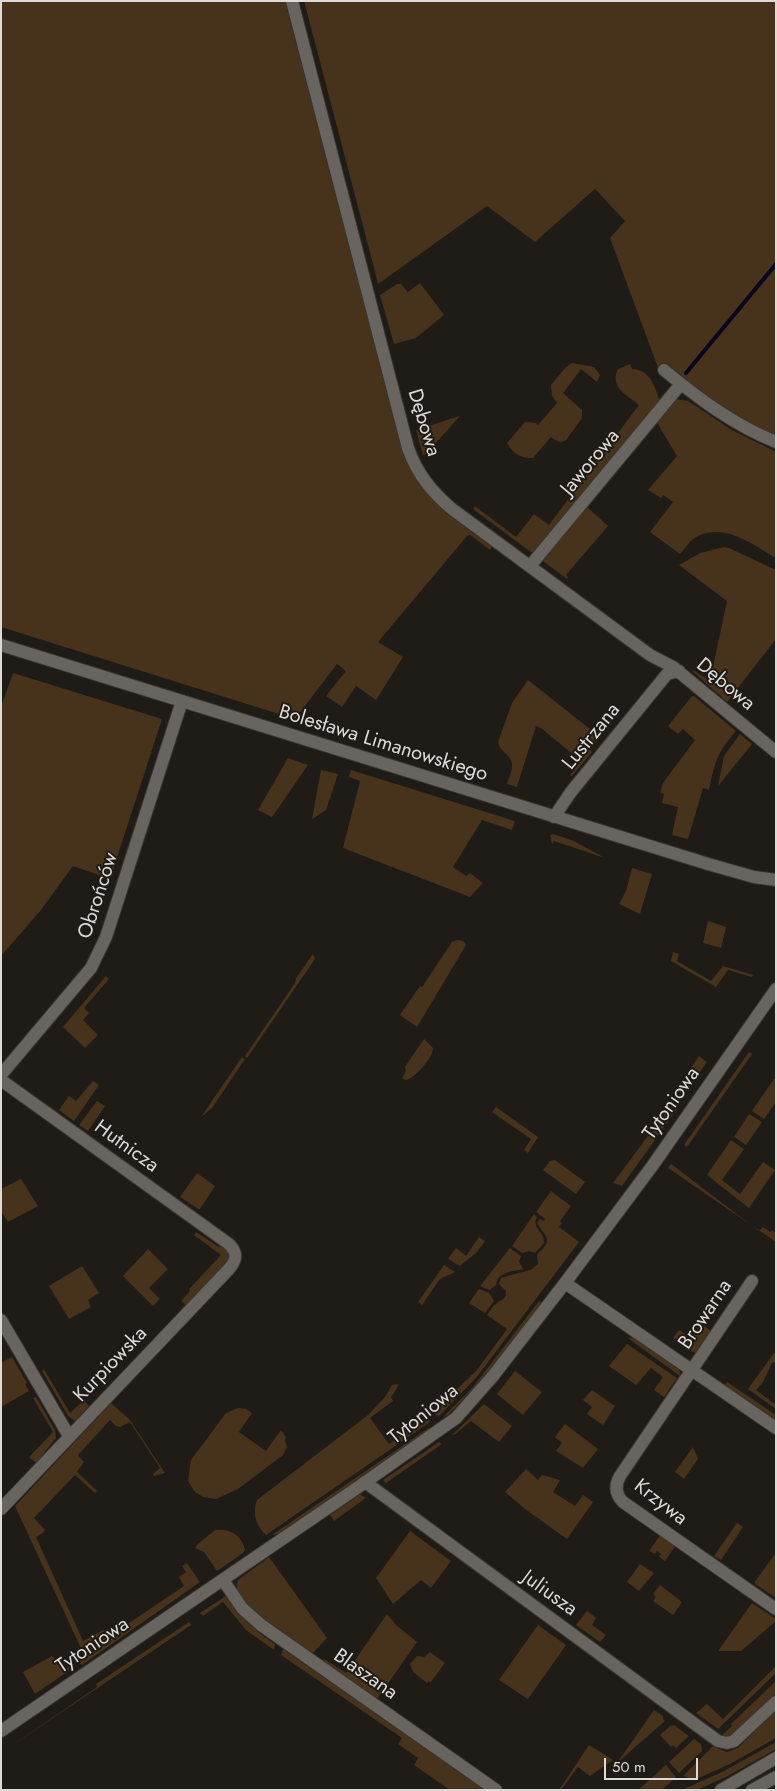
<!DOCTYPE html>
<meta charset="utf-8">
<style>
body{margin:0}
#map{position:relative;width:777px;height:1791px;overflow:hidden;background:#1f1b17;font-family:Jost,sans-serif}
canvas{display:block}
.frame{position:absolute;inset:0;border:2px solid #dddad7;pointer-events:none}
.scale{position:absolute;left:604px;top:1758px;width:94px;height:22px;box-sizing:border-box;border:2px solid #dddad7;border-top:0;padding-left:6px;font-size:15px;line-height:18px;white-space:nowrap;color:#dddad7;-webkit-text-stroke:4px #1f1b17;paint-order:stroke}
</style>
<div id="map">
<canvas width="777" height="1791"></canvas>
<div class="frame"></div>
<div class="scale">50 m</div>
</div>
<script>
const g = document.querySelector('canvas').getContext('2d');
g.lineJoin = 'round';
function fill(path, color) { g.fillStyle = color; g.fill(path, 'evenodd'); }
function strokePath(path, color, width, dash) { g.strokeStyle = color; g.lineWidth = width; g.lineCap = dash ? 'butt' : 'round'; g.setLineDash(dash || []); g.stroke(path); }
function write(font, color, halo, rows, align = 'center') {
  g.font = font + ' Jost,sans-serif'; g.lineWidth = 4; g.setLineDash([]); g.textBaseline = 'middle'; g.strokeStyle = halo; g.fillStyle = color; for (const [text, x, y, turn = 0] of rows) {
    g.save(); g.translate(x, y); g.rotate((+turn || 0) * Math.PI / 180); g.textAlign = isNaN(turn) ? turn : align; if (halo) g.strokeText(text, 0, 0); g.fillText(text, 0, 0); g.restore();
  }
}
const green = new Path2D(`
 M1,1H285L404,456C422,499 456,520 492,546L490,550L470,535L467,536L378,642L403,657L376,700L356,686L342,707L326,696L346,671L337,664L295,719L1,627Z
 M304,1H776V437L761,430L660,373L610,238L625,221L595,189L535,242L487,206L381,282L378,283Z
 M420,283L444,315L416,338L394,344L380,295L397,284H401L408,292Z
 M572,363L594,367L600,375L597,382L581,369L563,393L582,410V418L566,440C560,444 557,441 551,437L533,458C521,459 512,453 507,443L525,422L535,423L538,425L557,403L552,396L551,385L566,367Z
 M630,364L632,369C651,370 655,387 660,402L535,555L473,509L475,506L516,537L534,514L549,525L639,405C627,395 609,387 618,369Z
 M676,399L688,401L732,430L776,452V558C752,544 724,522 696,537C689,541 685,549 680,554L650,532L673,502L663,495L661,498L648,490L677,456L656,421Z
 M460,416L426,454L423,455L416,430Z
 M587,507L608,526L566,575L568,577L567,579L543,561Z
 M724,547L729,548L776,570V639L727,702L692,671L693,670L710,681L727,601L679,565L700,553Z
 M13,673L162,719L110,879L73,866L41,910L1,956V707Z
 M528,680L600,737L590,750L592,752L572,776L570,775L581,761L541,728L536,726L517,787L507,784C510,775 516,764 508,756C503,751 500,749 498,742L512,703Z
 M692,696H694L736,731C717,753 715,761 709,790L703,788L688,839L672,835L678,807L662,803L664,794L660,793L663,783L695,740L683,729L678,734L668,726Z
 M740,734L752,744L718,786L724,756Z
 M288,758L308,765L272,817L258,810Z
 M321,770L338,774L326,810L312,819Z
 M351,770L515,821L512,830L482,820L453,867L466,876L470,873L483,883L470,897L343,848L360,781L349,777Z
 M553,834L574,841L605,858L554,841L552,844L550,835Z
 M632,868L652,874L640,914L619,904L626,891Z
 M708,921L726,927L721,948L703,943Z
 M457,940L463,941L466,945L417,1027L400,1015L420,986L422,987L452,942Z
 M673,952L679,954L677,961L711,981L723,966L753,975L752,977L728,970L716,987L671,961Z
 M313,954L315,959L247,1058L245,1056L295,983L296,978Z
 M106,976L109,979L84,1008L89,1013L83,1020L98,1035L85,1048L63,1027Z
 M424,1039L433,1048C434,1056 414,1080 405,1080L402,1078L406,1071L405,1067Z
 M749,1052L752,1054L687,1147L684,1145Z
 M699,1056L707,1062L683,1095L676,1090Z
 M242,1057L245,1059L212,1108L201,1117Z
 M774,1079L776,1080V1102L764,1119L752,1111Z
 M93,1081L99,1085L74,1121L59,1110L69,1096L76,1101Z
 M97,1101L105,1106L88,1131L79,1125Z
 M671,1105L677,1109L622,1186L613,1183Z
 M496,1107L538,1137L528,1153L524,1150L531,1139L492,1112Z
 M749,1114L762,1122L746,1145L734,1137Z
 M731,1140L744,1149L722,1180L740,1194L763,1162L775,1170L749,1208L707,1175Z
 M555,1160L585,1182L576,1194L543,1170L550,1161Z
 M671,1164L759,1231L763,1227L770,1232L772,1230L776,1233V1242L671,1170L668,1168Z
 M197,1173L215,1186L200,1209H198L180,1197Z
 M21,1179L38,1206L8,1222L1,1211V1189Z
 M551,1191L571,1206L560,1221L562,1223L559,1227L579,1242L476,1378L439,1416L432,1413L477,1370L507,1329L487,1315C490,1312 492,1306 496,1304C501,1299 506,1301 506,1291L499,1284L501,1278C504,1277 529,1270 531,1270L538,1264L537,1255C554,1238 547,1240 537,1223L540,1219L544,1221L545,1219L536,1212Z
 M534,1214L537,1217C531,1228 545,1232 544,1243L535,1253L529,1251L522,1253L512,1246Z
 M196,1232L219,1247L224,1246L227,1248L231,1259L187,1306L181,1301L190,1291L189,1289L221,1255L194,1235Z
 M479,1237L485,1241L477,1252L460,1266L448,1259L456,1248L466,1256Z
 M510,1248L521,1256L519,1262L523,1269C512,1272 498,1271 496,1285L490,1290L480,1286Z
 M148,1249L168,1269L149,1288L160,1299L153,1306L123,1276Z
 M444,1265L455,1272L440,1279L422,1305L418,1302Z
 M82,1266L99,1293L88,1300L91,1307L69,1319L49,1286Z
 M479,1289L489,1293L494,1301L485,1313L469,1303Z
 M539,1301L541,1303L481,1381L448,1415L443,1417L473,1387Z
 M701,1324L711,1331L695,1353L673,1338L679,1330L692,1338Z
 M634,1337L679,1369L681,1377L628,1338Z
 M627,1344L677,1378L664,1397L654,1390L663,1377L651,1368L636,1385L609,1366Z
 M774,1353L776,1354V1362L772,1363L763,1382L756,1390L776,1405V1409L748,1389Z
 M12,1357L27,1383L25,1384L29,1391L1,1407V1363Z
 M44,1369L70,1413L84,1400L89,1406L75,1421L68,1416L42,1371Z
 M515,1371L542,1392L523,1415L497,1394Z
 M727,1382L776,1415V1421L724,1386Z
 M396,1384L399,1385L391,1397L393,1401L370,1418L389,1444L427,1417L430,1422L266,1535C256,1526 252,1513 257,1500L368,1415L385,1397L392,1385Z
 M592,1390L615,1406L603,1425L587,1414L592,1407L583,1400Z
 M36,1397L55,1430L56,1438L36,1463L29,1457L53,1432L33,1398Z
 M111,1403L130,1420L165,1473L154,1476L153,1474L160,1468L130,1422L120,1427L116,1426L110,1420L78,1455L84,1462L77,1472L97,1491L95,1493L75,1475L34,1518L45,1530L43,1533L36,1537L83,1641L103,1630L106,1631L110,1636L184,1586L179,1577L186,1572L182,1566L187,1563L200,1582L82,1665L78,1662L85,1657L15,1506Z
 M484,1404L512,1426L499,1442L471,1421L454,1435L453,1434Z
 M238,1408L246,1409L252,1413L239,1432L266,1451L281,1430L286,1437L285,1440L287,1447L283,1455L238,1489L216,1499L203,1497L195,1492L188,1481L191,1460L226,1413Z
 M565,1424L598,1449L583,1468L556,1451L562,1443L555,1437Z
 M430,1427L427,1432L279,1534L272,1535Z
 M439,1442L442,1444L386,1483L383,1480Z
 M693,1447L698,1459L684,1479L675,1472Z
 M526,1469L538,1480L542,1475L560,1480L553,1492L575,1506L583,1495L593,1502L567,1539L525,1509L505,1492Z
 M360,1494L366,1498L334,1521L330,1515Z
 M737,1523L743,1527L721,1560L714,1556Z
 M215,1530C230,1528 242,1535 245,1550L243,1553L217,1571L204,1552L195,1548L198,1544Z
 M410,1531L451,1561L431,1588L421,1580L393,1604L376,1578Z
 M661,1534L676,1545L665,1561L659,1557L661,1554L657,1551L655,1554L649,1551Z
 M775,1554H776V1598L754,1583Z
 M269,1557L327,1638L312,1654C297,1643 226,1602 238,1580Z
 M640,1564L654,1573L639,1591L627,1582Z
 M660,1585L682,1602L673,1615L653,1601L656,1597L653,1594Z
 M226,1596C243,1618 252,1629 275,1644L274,1650L246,1630L223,1602L203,1616L200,1613Z
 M752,1603L776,1619V1621L741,1651H718Z
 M587,1611L596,1618L592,1625L606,1635L600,1642L576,1625Z
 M387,1614L396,1625L417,1642L377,1699L323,1662L324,1659L346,1673Z
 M189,1622L191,1625L1,1753L97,1687L96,1684Z
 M538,1625L566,1645L528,1699L499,1680Z
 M283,1649L486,1790H450L414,1765L418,1758L398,1744L402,1738L281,1655Z
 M430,1652L445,1663L430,1683L429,1681L427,1683L413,1672L410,1664L417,1656L424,1657Z
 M52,1656L66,1669L69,1667L70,1670L35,1694L23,1672Z
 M776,1666V1673L718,1729L696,1713L707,1704L723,1719Z
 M776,1681V1694L731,1736H721L732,1726L731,1724Z
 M654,1710L663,1716V1719L665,1721L617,1763Z
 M776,1710V1738L730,1764L694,1780L683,1776L713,1746L727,1752L738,1748Z
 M674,1725L689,1736L676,1748L673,1745L671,1747L660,1735L670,1726Z
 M694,1739L701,1744L702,1751L679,1773L669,1762Z
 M776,1742V1749L728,1776L697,1790H676L684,1789L724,1771Z
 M589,1745L613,1760L590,1776L578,1767L561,1790H559Z
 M666,1765L676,1777L662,1790H638Z`);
const stream = new Path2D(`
 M686,373L776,264`);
const minor = new Path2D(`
 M292,1L408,448C417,474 432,492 452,509L650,655L673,667L776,752
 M664,370C699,399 734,425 776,442
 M530,566L681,384
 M554,817L571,792L667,674L679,671
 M1,1075L91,968L106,937L182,701
 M1,1080L229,1244C238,1253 237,1260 229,1269L1,1509
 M752,1281L620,1476C615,1485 615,1494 623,1502L776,1609
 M565,1283L776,1428
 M1,1320L69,1436
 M365,1482L718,1741L727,1743L734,1741L776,1702
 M223,1580L242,1608L261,1625L496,1790
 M1,1731L357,1488L456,1418L493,1376L565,1283L653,1165L776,989`);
const tertiary = new Path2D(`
 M1,645L708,864L754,877L776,880`);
const secondary = new Path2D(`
 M721,1790L776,1758
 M752,1790L776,1777`);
const streetNames = [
 ["Dębowa",423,423,73],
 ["Jaworowa",591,463,-50],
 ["Dębowa",725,685,40],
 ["Lustrzana",592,737,-51],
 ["Bolesława Limanowskiego",383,744,17],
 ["Obrońców",99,896,-72],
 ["Tytoniowa",672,1104,-55],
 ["Hutnicza",126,1147,36],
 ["Browarna",706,1315,-56],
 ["Kurpiowska",111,1365,-46],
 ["Tytoniowa",424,1415,-39],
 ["Krzywa",660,1503,38],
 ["Juliusza",549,1594,36],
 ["Tytoniowa",93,1646,-34],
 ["Blaszana",365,1675,35]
];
fill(green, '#47331b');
strokePath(stream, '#080620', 4);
strokePath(minor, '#383532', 14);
strokePath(tertiary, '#383532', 14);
strokePath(secondary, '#383532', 14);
strokePath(minor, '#68645f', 12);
strokePath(tertiary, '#68645f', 12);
strokePath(secondary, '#68645f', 12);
write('20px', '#dddad7', '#1f1b17', streetNames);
</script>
